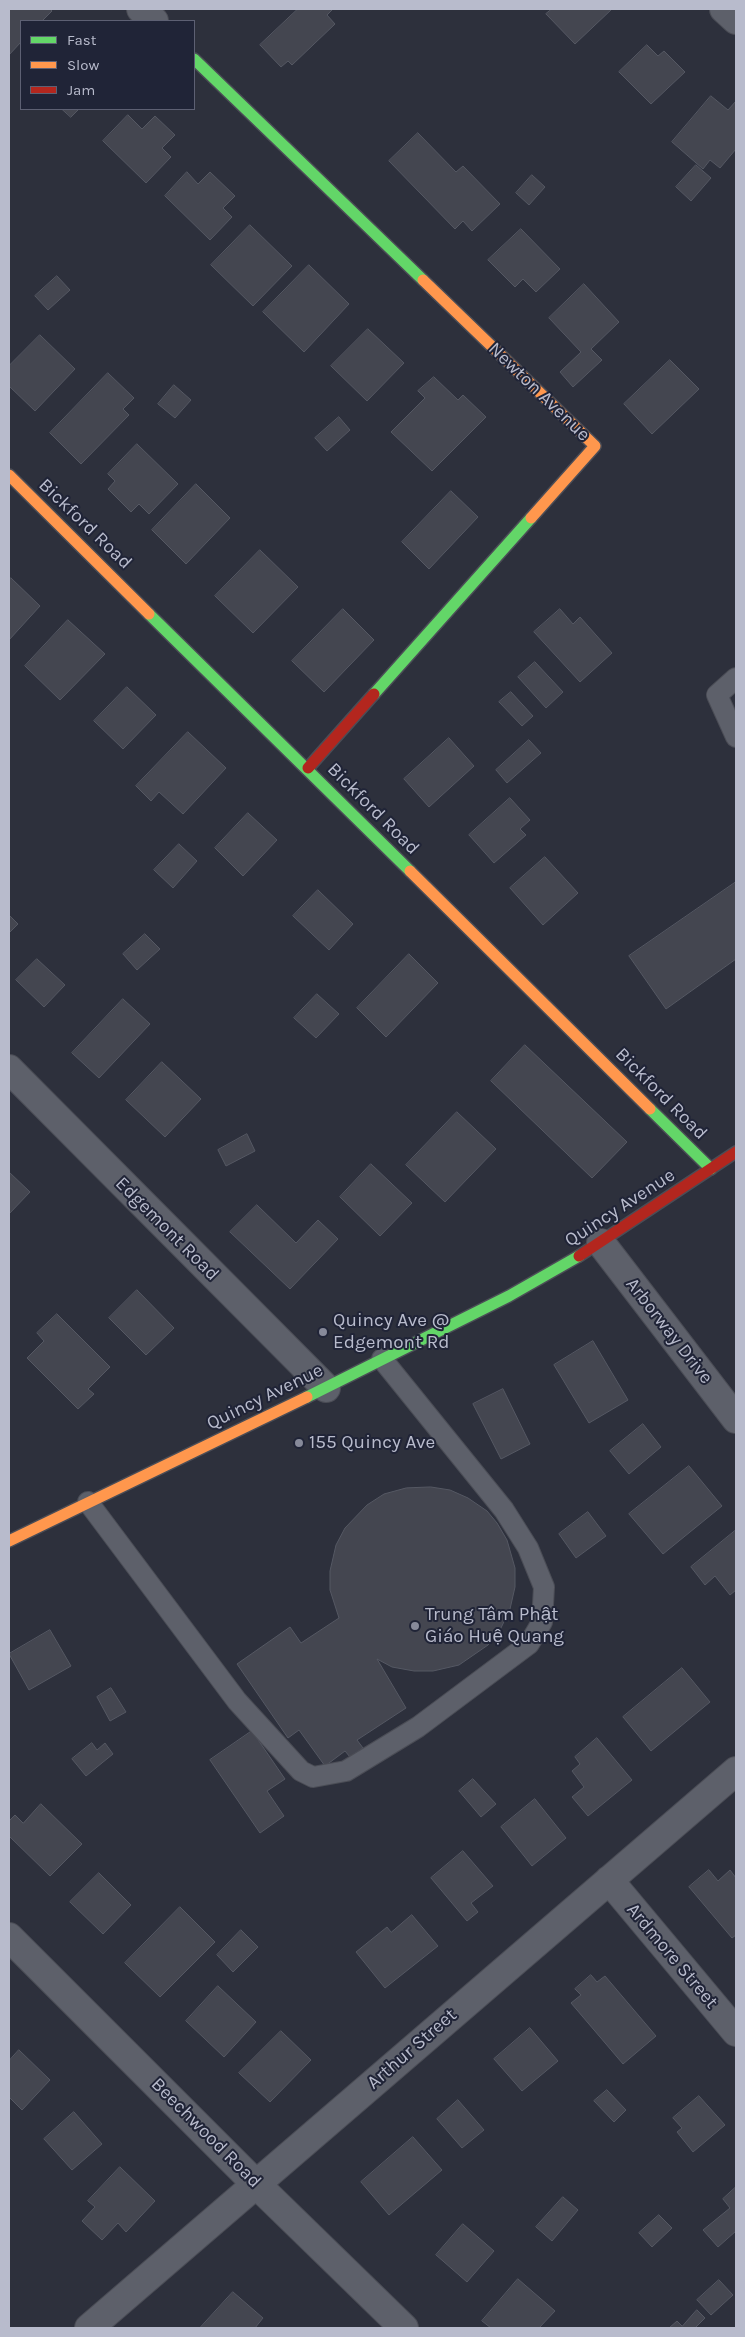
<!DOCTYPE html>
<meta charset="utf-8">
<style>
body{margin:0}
#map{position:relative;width:745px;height:2337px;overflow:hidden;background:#2d303c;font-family:Karla,sans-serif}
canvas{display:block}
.frame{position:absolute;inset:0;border:10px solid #b8bbcc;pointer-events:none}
.legend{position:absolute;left:20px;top:20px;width:175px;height:90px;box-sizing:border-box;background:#202437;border:1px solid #5d6073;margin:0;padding:6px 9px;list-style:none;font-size:15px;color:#b8bbcc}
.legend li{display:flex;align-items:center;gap:10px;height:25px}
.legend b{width:25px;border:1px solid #5d6073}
</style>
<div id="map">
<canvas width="745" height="2337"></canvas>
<div class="frame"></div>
<ul class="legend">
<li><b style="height:6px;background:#63d668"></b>Fast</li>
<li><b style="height:6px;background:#ff974d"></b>Slow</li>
<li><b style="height:6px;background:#b3261e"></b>Jam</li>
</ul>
</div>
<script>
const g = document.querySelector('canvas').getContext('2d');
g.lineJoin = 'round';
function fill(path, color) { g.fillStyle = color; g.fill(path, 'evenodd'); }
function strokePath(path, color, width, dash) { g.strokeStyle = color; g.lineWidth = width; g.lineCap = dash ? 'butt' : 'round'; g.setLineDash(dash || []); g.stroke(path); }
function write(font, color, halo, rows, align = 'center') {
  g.font = font + ' Karla,sans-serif'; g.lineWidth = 4; g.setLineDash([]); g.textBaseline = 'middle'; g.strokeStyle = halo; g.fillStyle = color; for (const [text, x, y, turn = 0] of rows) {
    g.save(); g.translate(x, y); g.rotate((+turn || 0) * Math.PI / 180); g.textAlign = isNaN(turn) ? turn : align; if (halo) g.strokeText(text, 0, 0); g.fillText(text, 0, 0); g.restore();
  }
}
const building = new Path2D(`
 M9,9H50L52,11L42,21H21V42L9,55Z
 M298,9H333L327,15L335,24L292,65L288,61L281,67L260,45Z
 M552,9H612L575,44L546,14Z
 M647,45L658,56L664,51L685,72L651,104L619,72Z
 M711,96L728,110L736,101V149L720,168L710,160L703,169L672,142Z
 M62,109H79L71,117Z
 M128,115L142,129L155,116L175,135L162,148L171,157L146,183L103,141Z
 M418,133L456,172L463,166L500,204L472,231L463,221L455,229L389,161Z
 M696,165L711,178L691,201L676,187Z
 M187,172L198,184L210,172L235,196L223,208L232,217L210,240L165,196Z
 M532,175L545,187L529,205L516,193Z
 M250,225L292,266L253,306L211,265Z
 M521,229L560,269L536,292L523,279L515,287L488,260Z
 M309,265L349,304L304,352L263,312Z
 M57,276L70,290L48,310L35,296Z
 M584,284L619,322L591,349L602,360L573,387L560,372L581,352L549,318Z
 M368,329L404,363L367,401L331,366Z
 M40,335L75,369L35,411L9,386V366Z
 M670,360L699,389L652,434L624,404Z
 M108,373L134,398L123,409L129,415L81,464L50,433Z
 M434,377L458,400L463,395L486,417L432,471L391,432L425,398L418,391Z
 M174,385L191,400L175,418L158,404Z
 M339,417L350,430L327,451L315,438Z
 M137,444L178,484L149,514L139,504L131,512L108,489L115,481L108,474Z
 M196,484L230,518L186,564L152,530Z
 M451,491L478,517L429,569L402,542Z
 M260,550L298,587L253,633L215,596Z
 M11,578L40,606L9,640V580Z
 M343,609L374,640L324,692L292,661Z
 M560,609L573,624L580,617L612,653L580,682L534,632Z
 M68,620L105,654L60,700L25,666Z
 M535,662L563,692L546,708L518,677Z
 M127,687L156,715L123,749L94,721Z
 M511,692L533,716L522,726L499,702Z
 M188,732L226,768L183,814L159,792L151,801L136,786Z
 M449,738L474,766L429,807L404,779Z
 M529,740L541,753L507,783L496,770Z
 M510,798L530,820L520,829L526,835L494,863L469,835Z
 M248,813L277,840L243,876L215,848Z
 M179,844L197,861L173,888L154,870Z
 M545,857L578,893L543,925L510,888Z
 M736,882V959L666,1009L629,956Z
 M318,890L353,924L329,950L293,916Z
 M9,915L18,924L9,933Z
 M145,934L160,949L137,970L123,954Z
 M409,954L438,983L386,1037L357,1008Z
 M37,959L65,985L44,1007L16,980Z
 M317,994L339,1014L316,1038L294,1018Z
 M123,999L150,1024L99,1078L72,1053Z
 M525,1045L627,1142L592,1178L491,1081Z
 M162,1062L201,1099L165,1137L126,1100Z
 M457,1112L496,1149L445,1202L406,1165Z
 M247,1134L255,1151L226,1166L218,1150Z
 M371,1164L412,1203L380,1236L340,1197Z
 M9,1172L30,1192L9,1214Z
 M257,1205L296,1243L318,1220L338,1239L290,1289L230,1232Z
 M137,1290L174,1328L146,1355L109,1318Z
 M57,1314L110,1367L88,1389L94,1394L78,1409L27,1358L44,1341L37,1333Z
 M593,1341L628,1400L589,1423L554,1365Z
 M503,1389L530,1444L501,1459L473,1404Z
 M643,1424L661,1447L629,1474L610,1451Z
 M689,1466L722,1506L663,1554L629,1514Z
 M431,1487L450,1490L468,1498L487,1511L497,1523L507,1540L515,1568V1587L510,1609L500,1630L488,1645L459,1665L433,1671H414L392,1667L377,1659L406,1708L357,1740L363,1748L350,1757L345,1751L325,1766L299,1730L288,1738L237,1664L290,1627L301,1643L339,1618L330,1590V1571L336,1545L345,1528L367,1505L384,1494L406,1488Z
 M588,1512L606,1536L576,1558L559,1534Z
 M736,1530V1590L730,1595L715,1576L705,1585L691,1567Z
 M50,1630L71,1666L29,1690L9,1654Z
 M682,1668L710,1702L651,1751L623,1717Z
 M111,1688L126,1712L110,1721L97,1697Z
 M252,1731L285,1779L267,1791L284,1816L260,1833L210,1760Z
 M597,1738L632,1780L588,1816L572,1797L584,1787L572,1771L580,1764L575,1757Z
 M92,1743L97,1750L105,1743L113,1754L86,1776L72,1759Z
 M473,1779L496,1804L481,1817L459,1791Z
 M535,1799L566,1838L532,1866L501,1827Z
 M41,1804L82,1844L50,1876L9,1836V1821L15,1815L23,1823Z
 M463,1851L493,1886L471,1903L478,1912L467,1921L431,1878Z
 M709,1870L718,1881L730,1870L736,1878V1935L732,1938L689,1887Z
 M99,1873L131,1905L103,1934L70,1902Z
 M180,1907L215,1942L160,1997L125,1963Z
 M412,1915L438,1946L385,1988L356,1952L387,1927L391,1932Z
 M241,1930L258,1947L233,1972L217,1955Z
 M591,1975L597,1982L605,1976L656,2036L623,2064L571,2003L581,1995L575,1989Z
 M218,1986L256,2022L224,2057L186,2021Z
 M530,2028L558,2061L522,2091L494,2059Z
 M281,2031L311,2060L270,2102L239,2073Z
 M19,2050L50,2080L22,2110L9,2097V2061Z
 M607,2090L626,2110L614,2122L594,2101Z
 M699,2096L725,2125L693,2152L677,2132L682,2128L673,2118Z
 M458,2100L484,2130L462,2148L437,2119Z
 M74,2112L102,2144L72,2170L44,2139Z
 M413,2137L442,2170L389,2215L361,2182Z
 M120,2167L155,2201L126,2232L118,2223L102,2240L82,2221L95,2207L88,2201Z
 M736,2187V2231L718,2247L703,2230L730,2208L723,2199Z
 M563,2197L578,2210L552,2241L536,2227Z
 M659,2215L672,2228L652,2247L639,2233Z
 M463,2224L494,2251L467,2282L436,2255Z
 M518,2279L555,2311L539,2328H491L482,2321Z
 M719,2280L733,2295L711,2315L697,2300Z
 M233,2292L263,2318L255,2328H200Z
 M697,2310L705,2318L695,2328H669L677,2321L682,2326Z`);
const lane = new Path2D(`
 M736,678L717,695L736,737
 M88,1502L237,1701L301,1771L313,1777L346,1771L418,1727L529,1644L542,1622L544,1587L528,1548L504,1510L382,1359`);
const street = new Path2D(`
 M141,9L154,21
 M724,9L736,20
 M9,1069L326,1388
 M601,1243L736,1419
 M609,1880L736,2032
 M9,1937L255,2183L404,2328
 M89,2328L736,1771`);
const fast = new Path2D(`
 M194,59L423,280
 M149,614L410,871
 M374,694L531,518
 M650,1109L711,1169
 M307,1397L509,1296L579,1256`);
const slow = new Path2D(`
 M423,280L595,446L531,518
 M9,475L149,614
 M410,871L650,1109
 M9,1541L307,1397`);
const jam = new Path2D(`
 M308,768L374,694
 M579,1256L736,1152`);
const markers = [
 [323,1332,5,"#878a9a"],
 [299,1443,5,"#878a9a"],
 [415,1626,5,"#878a9a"]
];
const streetNames = [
 ["Newton Avenue",539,392,44],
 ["Bickford Road",85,524,44],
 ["Bickford Road",373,809,45],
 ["Bickford Road",661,1094,45],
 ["Quincy Avenue",620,1208,-33],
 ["Edgemont Road",167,1229,45],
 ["Arborway Drive",669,1331,52],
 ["Quincy Avenue",265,1397,-26],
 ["Ardmore Street",672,1956,50],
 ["Arthur Street",412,2049,-41],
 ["Beechwood Road",206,2133,45]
];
const poiNames = [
 ["Quincy Ave @",333,1321],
 ["Edgemont Rd",333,1343],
 ["155 Quincy Ave",309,1443],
 ["Trung Tâm Phật",425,1615],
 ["Giáo Huệ Quang",425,1637]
];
fill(building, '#444650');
strokePath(building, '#555863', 1);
strokePath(lane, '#4b4d56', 22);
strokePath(street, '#4b4d56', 30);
strokePath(fast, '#4b4d56', 14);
strokePath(slow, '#4b4d56', 14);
strokePath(jam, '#4b4d56', 14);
strokePath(lane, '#5d606a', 20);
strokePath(street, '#5d606a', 28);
strokePath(fast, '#63d668', 11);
strokePath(slow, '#ff974d', 11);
strokePath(jam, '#b3261e', 11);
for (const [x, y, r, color] of markers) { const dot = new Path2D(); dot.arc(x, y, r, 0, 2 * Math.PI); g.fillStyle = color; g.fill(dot); strokePath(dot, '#202437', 2); }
write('19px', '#b8bbcc', '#202437', streetNames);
write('19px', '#b8bbcc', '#202437', poiNames, 'left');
</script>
